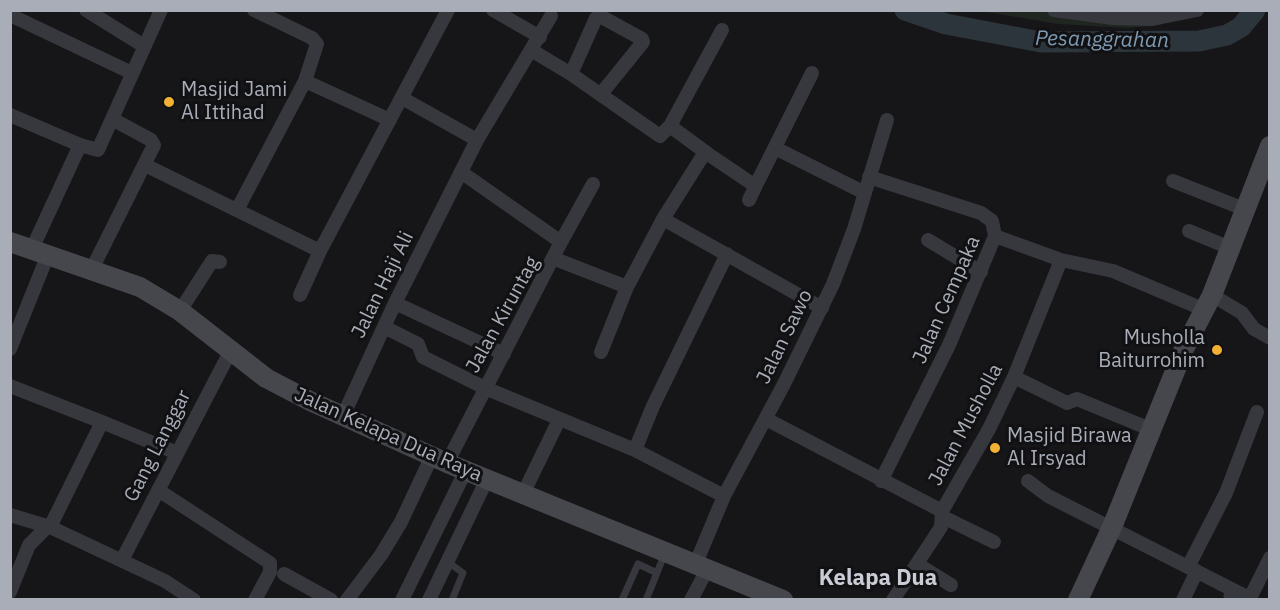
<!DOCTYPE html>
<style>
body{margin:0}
#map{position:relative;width:1280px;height:610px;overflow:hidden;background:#161618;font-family:"IBM Plex Sans",sans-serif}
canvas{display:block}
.frame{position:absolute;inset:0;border:12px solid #a8adb8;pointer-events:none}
</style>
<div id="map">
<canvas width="1280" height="610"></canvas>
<div class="frame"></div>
</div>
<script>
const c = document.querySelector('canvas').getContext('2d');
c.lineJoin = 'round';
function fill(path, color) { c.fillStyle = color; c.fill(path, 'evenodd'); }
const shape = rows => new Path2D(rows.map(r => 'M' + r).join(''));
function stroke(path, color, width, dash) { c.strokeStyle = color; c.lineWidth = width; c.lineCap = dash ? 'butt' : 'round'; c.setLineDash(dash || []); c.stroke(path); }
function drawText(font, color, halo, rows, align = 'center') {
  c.font = font + ' "IBM Plex Sans",sans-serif'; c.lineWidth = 6; c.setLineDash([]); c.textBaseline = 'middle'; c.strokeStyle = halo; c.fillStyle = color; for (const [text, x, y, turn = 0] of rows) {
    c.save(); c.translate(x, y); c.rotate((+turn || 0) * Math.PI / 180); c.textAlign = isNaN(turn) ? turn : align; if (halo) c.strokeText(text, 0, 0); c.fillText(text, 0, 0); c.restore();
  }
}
fill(shape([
 [981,11,1174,11,1160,25,1128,28,1058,24]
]), '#1e261f');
stroke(shape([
 [905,10,946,24,1041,42,1199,41,1227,35,1241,27,1255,10]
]), '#2c353c', 21);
stroke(shape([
 [448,562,463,573,452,600],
 [1230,588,1227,596,1233,600],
 [622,600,638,564,657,573],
 [646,600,665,553]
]), '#37383d', 7);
stroke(shape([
 [86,10,144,46],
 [493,10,540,37],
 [1054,10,1113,18,1152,19,1197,10],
 [10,15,132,73],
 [531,50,571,74,660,136,670,126,708,154],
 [571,74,596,18,600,16,642,39,643,42,601,94],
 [305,81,390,120],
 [402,98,477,140],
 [10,115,80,145,98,150,161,10],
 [670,126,722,30],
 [773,151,779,150,865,193],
 [145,165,320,251,448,10],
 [869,177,981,213,992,221,995,236,949,345,881,481],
 [1173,181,1244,209],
 [749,200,757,183],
 [237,210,305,81,317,44,312,38,254,10],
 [663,219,822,308],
 [1189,231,1230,248],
 [995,236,1061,260,1113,271,1205,310],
 [928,240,981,272],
 [561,242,593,184],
 [31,251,80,145],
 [555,259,627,287,663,219,702,157,708,154,751,183,757,183,812,73],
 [92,269,154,145,151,140,114,120],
 [300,295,320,251],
 [1212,295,1242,313,1254,329,1270,338],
 [395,303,504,354],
 [180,311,212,261,220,262],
 [384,327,418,344,423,357,485,388,635,450,724,496],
 [10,349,47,257],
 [601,352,627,287],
 [1014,377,1067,403,1077,399,1150,429],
 [10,386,102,422,50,527,165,581,194,600],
 [343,416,395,303,477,140,551,16],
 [766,419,942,511],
 [102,422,177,453],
 [635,450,653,406,727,254],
 [447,463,561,242,461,172],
 [1028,481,1048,496,1247,597,1251,596,1270,558],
 [158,490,270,563,270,572,255,600],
 [523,494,559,420],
 [10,515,50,527],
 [943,517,994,542],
 [122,560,230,352],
 [696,563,724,496,784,384,833,284,854,229,887,120],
 [917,564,951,585],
 [1188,567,1226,493,1257,412],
 [284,574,331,600],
 [10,592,29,545,46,528],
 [347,600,381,555,401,522,432,456],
 [402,600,466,470],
 [429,600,487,479],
 [691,600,708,568],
 [893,600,941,527,942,511,989,429,1014,377,1061,260],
 [1183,600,1197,571]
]), '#37383d', 14);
stroke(shape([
 [10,242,140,287,180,311,266,378,310,401,447,463,783,600],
 [1078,600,1112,527,1184,349,1212,295,1270,146]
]), '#45474d', 20);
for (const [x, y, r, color] of [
 [169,102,6,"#f2b134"],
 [1217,350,6,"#f2b134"],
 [995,448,6,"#f2b134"]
]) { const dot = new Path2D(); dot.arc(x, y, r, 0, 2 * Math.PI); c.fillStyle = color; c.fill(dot); stroke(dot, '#111113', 2); }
drawText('20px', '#a8adb8', '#111113', [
 ["Masjid Jami",181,90],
 ["Al Ittihad",181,113],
 ["Musholla",1205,338,"right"],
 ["Baiturrohim",1205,361,"right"],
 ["Masjid Birawa",1007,436],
 ["Al Irsyad",1007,459]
], 'left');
drawText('20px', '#a8adb8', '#111113', [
 ["Jalan Haji Ali",383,285,-64],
 ["Jalan Cempaka",947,300,-66],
 ["Jalan Kiruntag",503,315,-61],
 ["Jalan Sawo",785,337,-64],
 ["Jalan Musholla",966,425,-62],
 ["Jalan Kelapa Dua Raya",388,435,24],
 ["Gang Langgar",158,446,-63]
]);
drawText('italic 21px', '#7f9bb3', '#111113', [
 ["Pesanggrahan",1102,40,1]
]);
drawText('bold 22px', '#c9ccd4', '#111113', [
 ["Kelapa Dua",878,579]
]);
</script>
